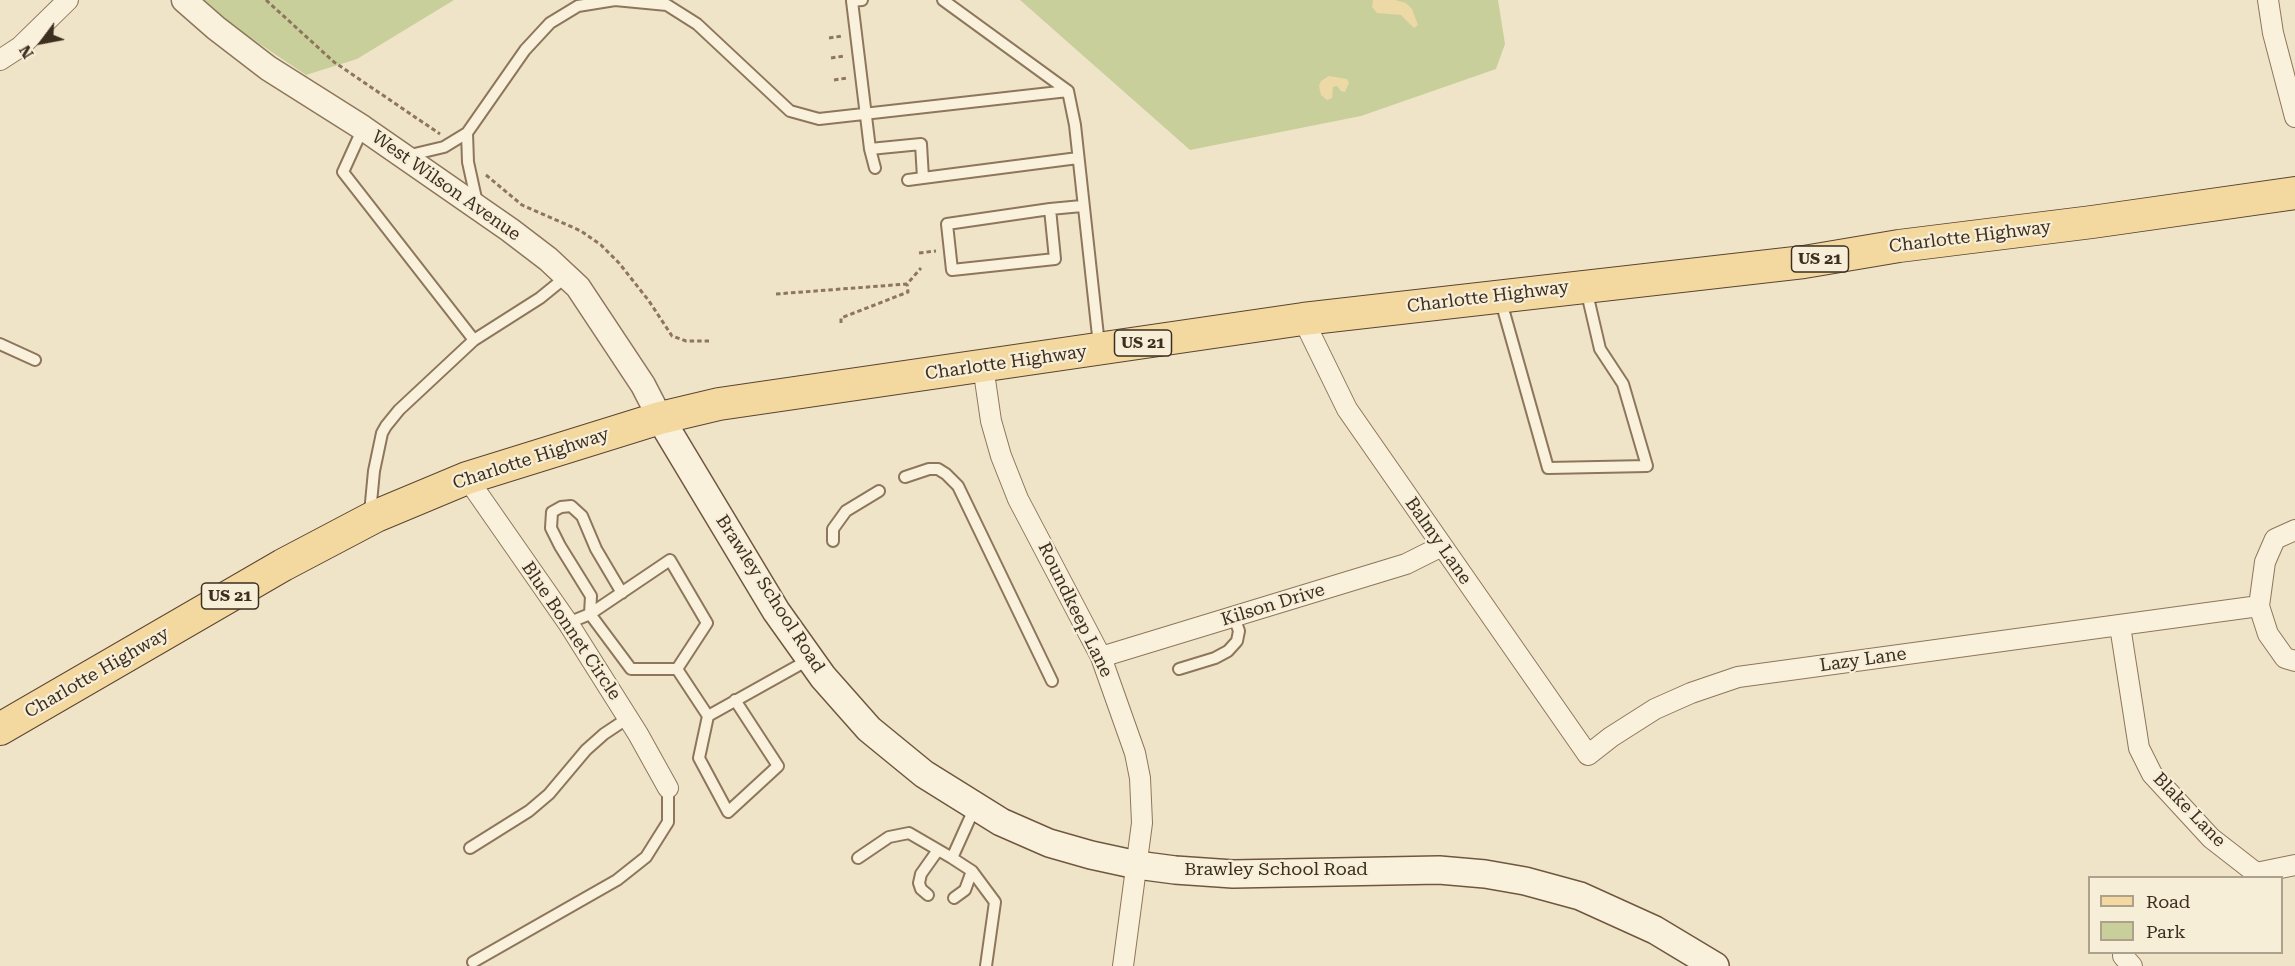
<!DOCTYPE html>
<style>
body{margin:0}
#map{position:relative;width:2295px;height:966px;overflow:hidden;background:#f0e4c8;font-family:"Roboto Serif",serif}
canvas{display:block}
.legend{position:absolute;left:2088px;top:876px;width:195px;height:78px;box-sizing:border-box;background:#f7eed8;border:2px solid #ada18e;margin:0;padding:8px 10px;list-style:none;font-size:18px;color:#3d2e20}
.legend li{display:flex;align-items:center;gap:12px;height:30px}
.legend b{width:30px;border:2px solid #ada18e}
.north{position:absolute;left:12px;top:12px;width:60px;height:60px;-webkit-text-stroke:4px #f7eed8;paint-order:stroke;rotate:238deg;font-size:16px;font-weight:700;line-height:24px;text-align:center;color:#3d2e20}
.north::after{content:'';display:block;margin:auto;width:21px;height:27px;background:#3d2e20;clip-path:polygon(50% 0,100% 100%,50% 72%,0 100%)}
</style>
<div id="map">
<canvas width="2295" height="966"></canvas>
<ul class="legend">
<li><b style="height:8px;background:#f3d9a0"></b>Road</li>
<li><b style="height:16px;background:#c9cf9b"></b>Park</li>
</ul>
<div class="north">N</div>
</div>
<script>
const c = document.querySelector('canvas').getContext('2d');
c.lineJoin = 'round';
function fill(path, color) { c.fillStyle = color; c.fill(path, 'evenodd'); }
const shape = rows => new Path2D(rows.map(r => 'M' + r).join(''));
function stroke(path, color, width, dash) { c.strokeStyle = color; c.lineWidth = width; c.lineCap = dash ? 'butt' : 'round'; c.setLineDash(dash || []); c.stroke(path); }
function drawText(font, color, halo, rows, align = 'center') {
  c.font = font + ' "Roboto Serif",serif'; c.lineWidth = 4.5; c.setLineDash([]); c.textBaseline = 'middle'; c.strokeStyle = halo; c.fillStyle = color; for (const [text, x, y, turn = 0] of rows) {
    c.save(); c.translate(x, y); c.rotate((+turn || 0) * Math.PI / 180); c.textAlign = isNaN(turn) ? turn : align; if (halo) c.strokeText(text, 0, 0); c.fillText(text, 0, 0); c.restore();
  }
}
fill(shape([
 [203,0,454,0,357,59,306,75,221,18],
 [1020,0,1498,0,1505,44,1496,69,1361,116,1190,150]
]), '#c9cf9b');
fill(shape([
 [1373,0,1395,0,1406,3,1412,9,1418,25,1414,28,1401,15,1377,13,1372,7],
 [1329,76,1347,79,1349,83,1345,92,1341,91,1337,86,1333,87,1332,98,1327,100,1321,95,1319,86,1321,81]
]), '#ecd9a5');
const service = shape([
 [862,0,852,1,870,149,875,168],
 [943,0,1068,91,1075,125,1099,345],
 [363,128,343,172,474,340,540,298,567,276],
 [467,133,468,162,477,203],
 [870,149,921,144,923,178,1078,158],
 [406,156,444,147,467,133,525,50,550,23,578,6,615,0,667,5,697,24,790,111,819,119,1068,91],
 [908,180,923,178],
 [1050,209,1055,259,952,270,947,224,1050,209,1082,206],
 [1500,298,1548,468,1647,466,1623,384,1600,349,1586,289],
 [0,344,35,360],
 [905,477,929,469,938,469,946,474,958,486,1052,681],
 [370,513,374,471,382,433,386,426,399,410,474,340],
 [833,541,833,529,846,511,879,491],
 [590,614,591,596,560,546,551,528,552,512,561,507,571,506,582,516,596,549,622,593],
 [590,614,670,560,707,623,677,669],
 [568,623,590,614,631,669,677,669,708,716,699,758,728,812,778,766,735,700],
 [1179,669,1215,658,1228,651,1237,641,1239,631,1234,617],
 [708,716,810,659],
 [470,848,529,811,549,794,586,750,604,734,628,718],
 [858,858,889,837,909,833,952,858,975,807],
 [952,858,972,871,995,902,986,966],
 [928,895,921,889,919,883,921,874,938,850],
 [954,898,965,890,972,871],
 [473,962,617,880,646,857,668,822,668,788]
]);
const minor = shape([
 [2268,0,2273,33,2295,117],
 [0,60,20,47,68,0],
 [1303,319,1347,409,1588,755,1611,737,1655,709,1691,693,1738,677,2259,606],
 [983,366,991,421,1001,456,1018,499,1101,657,1135,753,1140,778,1142,823,1123,966],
 [467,478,568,623,638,734,668,788],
 [2295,530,2275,539,2265,562,2259,606,2268,634,2285,658,2295,661],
 [2120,626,2139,748,2152,774,2211,838,2256,873,2295,865],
 [1101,657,1406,564,1442,546],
 [2123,956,2132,966]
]);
const tertiary = shape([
 [184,0,216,28,268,68,363,128,510,230,548,259,578,287,643,385,660,418]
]);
const secondary = shape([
 [660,418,776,611,823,677,869,729,924,774,1001,822,1049,843,1091,855,1137,865,1175,870,1233,874,1439,870,1485,874,1525,881,1580,896,1655,930,1715,966]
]);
const primary = shape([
 [0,729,283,565,376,516,467,478,660,418,719,404,1303,319,1804,262,1899,246,2092,222,2295,193]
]);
stroke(service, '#8d765c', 14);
stroke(minor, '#8d765c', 22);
stroke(tertiary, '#8d765c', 27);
stroke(secondary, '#6f573f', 30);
stroke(primary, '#5b4430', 34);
stroke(shape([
 [266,0,334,62,440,134],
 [829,38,842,36],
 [831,58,844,56],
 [834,80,847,78],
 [486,175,522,205,581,231,601,245,619,263,649,301,672,336,686,341,709,341],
 [919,253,936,251],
 [776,294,907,284,921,268],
 [841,323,841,318,908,292,907,284]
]), '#8d765c', 3, [4.5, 3]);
stroke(service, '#faf1dc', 10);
stroke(minor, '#faf1dc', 20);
stroke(tertiary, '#faf1dc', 24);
stroke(secondary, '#faf1dc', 27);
stroke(primary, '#f3d9a0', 32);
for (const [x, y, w] of [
 [1820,259,57],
 [1143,343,57],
 [230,596,57]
]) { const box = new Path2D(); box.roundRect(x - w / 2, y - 13, w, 26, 4.5); c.fillStyle = '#f7eed8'; c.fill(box); stroke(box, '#3d2e20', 1.5); }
drawText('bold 16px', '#3d2e20', null, [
 ["US 21",1820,259],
 ["US 21",1143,343],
 ["US 21",230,596]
]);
drawText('18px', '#3d2e20', '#f7eed8', [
 ["West Wilson Avenue",446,186,35],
 ["Charlotte Highway",1970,237,-7],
 ["Charlotte Highway",1488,297,-7],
 ["Charlotte Highway",1006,363,-8],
 ["Charlotte Highway",531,459,-18],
 ["Balmy Lane",1438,541,55],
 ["Brawley School Road",770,594,57],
 ["Kilson Drive",1273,605,-17],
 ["Roundkeep Lane",1075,610,64],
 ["Blue Bonnet Circle",571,631,56],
 ["Lazy Lane",1863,660,-8],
 ["Charlotte Highway",97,673,-30],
 ["Blake Lane",2189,810,46],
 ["Brawley School Road",1276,870]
]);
</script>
